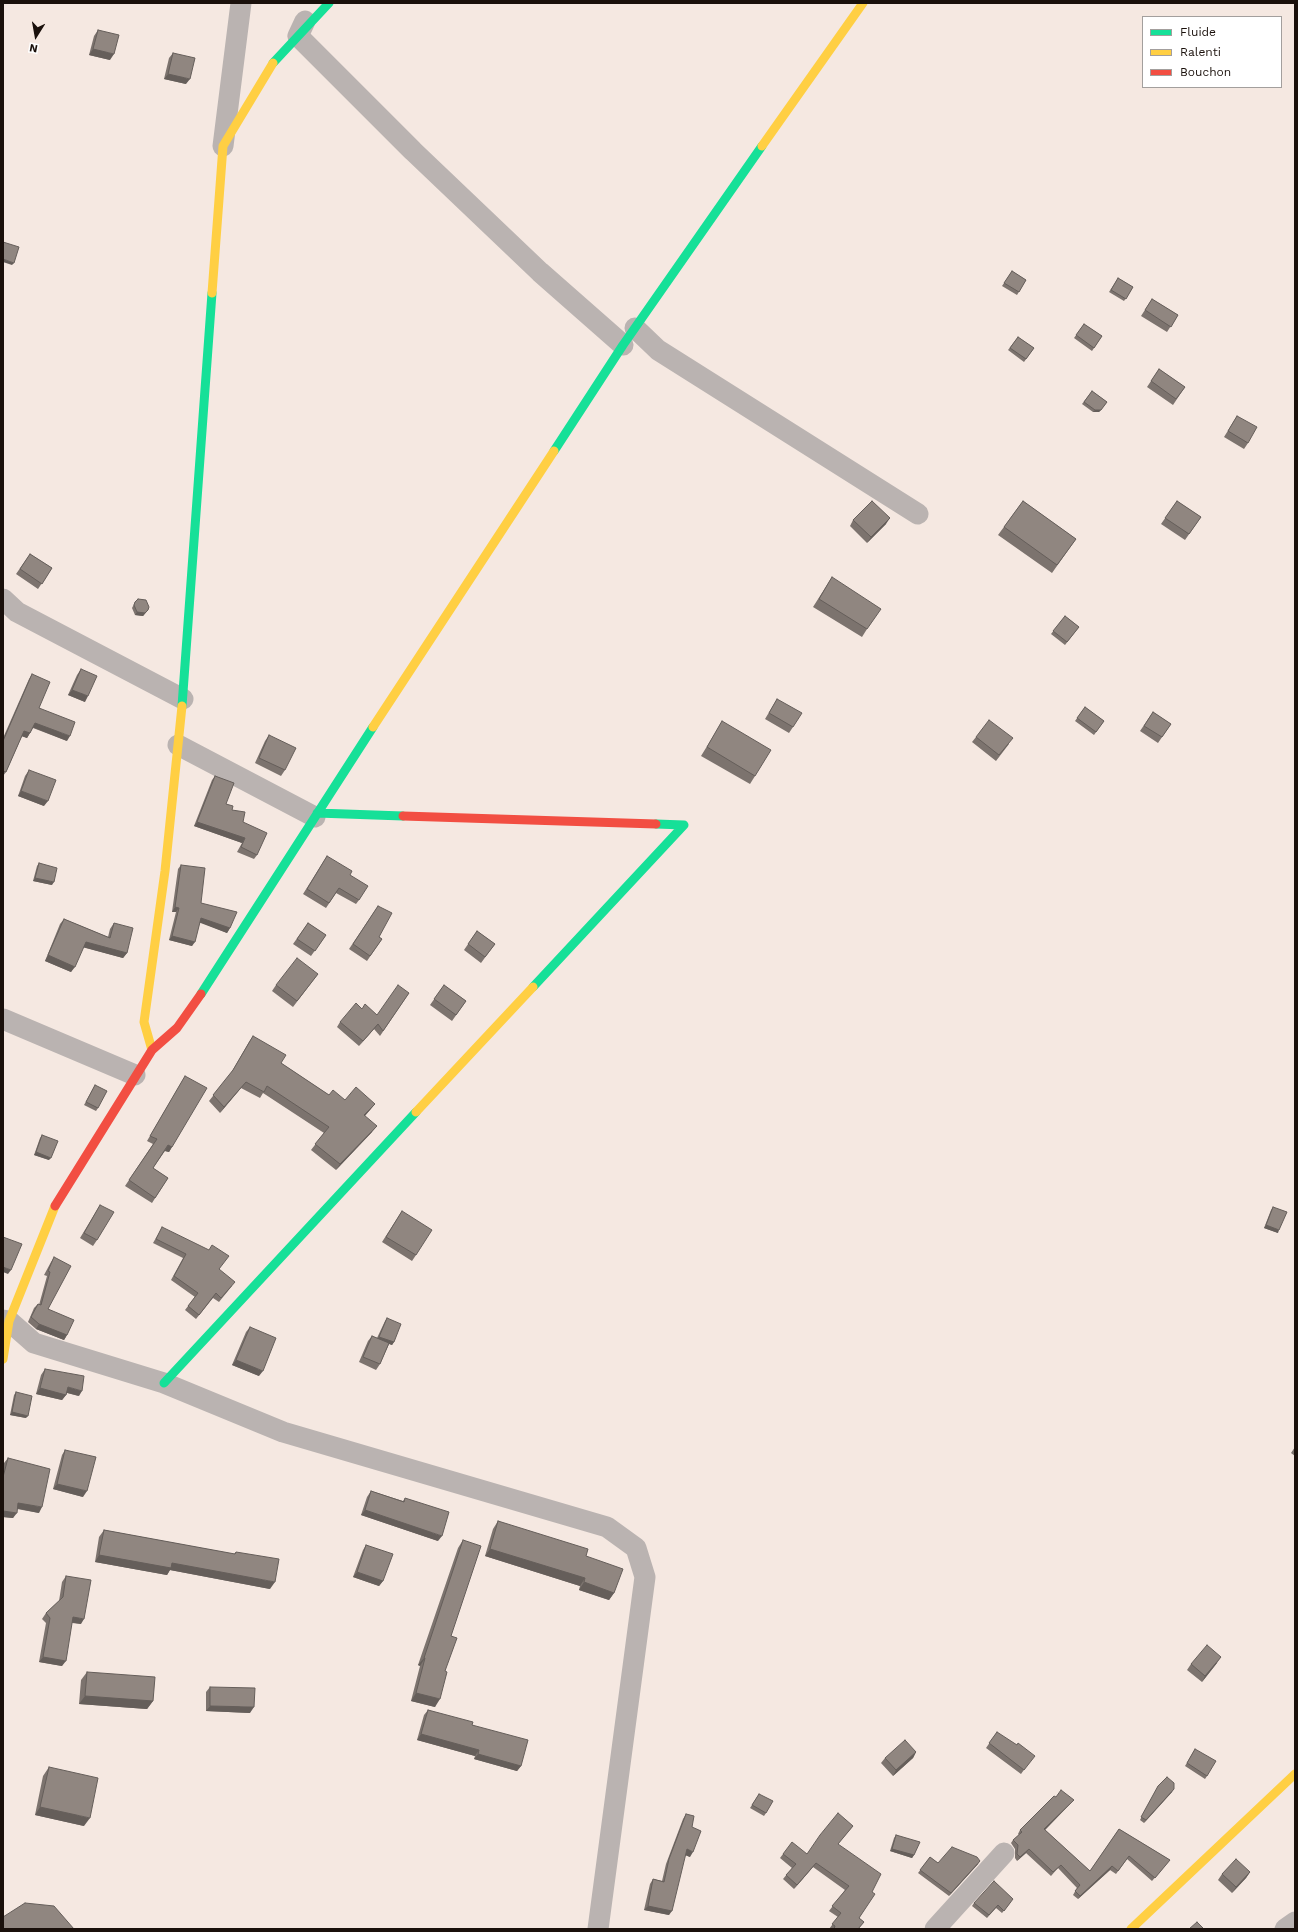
<!DOCTYPE html>
<style>
body{margin:0}
#map{position:relative;width:1298px;height:1932px;overflow:hidden;background:#f5e8e1;font-family:"Work Sans",sans-serif}
canvas{display:block}
.frame{position:absolute;inset:0;border:4px solid #1a100b;pointer-events:none}
.legend{position:absolute;left:1142px;top:16px;width:140px;height:72px;box-sizing:border-box;background:#fff;border:1px solid #a39f9d;margin:0;padding:5px 7px;list-style:none;font-size:12px;color:#1a100b}
.legend li{display:flex;align-items:center;gap:8px;height:20px}
.legend b{width:20px;border:1px solid #a39f9d}
.north{position:absolute;left:16px;top:16px;width:40px;height:40px;-webkit-text-stroke:3px #fff;paint-order:stroke;rotate:191deg;font-size:11px;font-weight:700;line-height:16px;text-align:center;color:#1a100b}
.north::after{content:'';display:block;margin:auto;width:14px;height:18px;background:#1a100b;clip-path:polygon(50% 0,100% 100%,50% 72%,0 100%)}
</style>
<div id="map">
<canvas width="1298" height="1932"></canvas>
<div class="frame"></div>
<ul class="legend">
<li><b style="height:5px;background:#16e098"></b>Fluide</li>
<li><b style="height:5px;background:#ffcf43"></b>Ralenti</li>
<li><b style="height:5px;background:#f24e42"></b>Bouchon</li>
</ul>
<div class="north">N</div>
</div>
<script>
const c = document.querySelector('canvas').getContext('2d');
c.lineJoin = 'round';
const shape = rows => new Path2D(rows.map(r => 'M' + r).join(''));
function stroke(path, color, width, dash) { c.strokeStyle = color; c.lineWidth = width; c.lineCap = dash ? 'butt' : 'round'; c.setLineDash(dash || []); c.stroke(path); }
function fill(path, color) { c.fillStyle = color; c.fill(path, 'evenodd'); }
stroke(shape([
 [305,21,298,36,413,151,540,272,623,345],
 [223,146,241,3],
 [635,328,658,350,918,514],
 [3,599,17,612,183,699],
 [178,745,315,817],
 [3,1019,135,1075],
 [3,1320,9,1321,34,1343,164,1383,283,1432,607,1527,636,1548,645,1577,598,1929],
 [935,1929,1004,1853],
 [1285,1929,1295,1922]
]), '#bab3b1', 21);
stroke(shape([
 [273,63,329,3],
 [554,451,623,345,762,146],
 [182,706,212,293],
 [317,813,403,816],
 [533,987,684,825,656,824],
 [201,994,373,727],
 [164,1383,416,1112]
]), '#16e098', 9);
stroke(shape([
 [762,146,863,3],
 [212,293,223,146,273,63],
 [373,727,554,451],
 [152,1050,144,1022,165,871,182,706],
 [416,1112,533,987],
 [3,1359,9,1321,55,1206],
 [1131,1929,1295,1774]
]), '#ffcf43', 9);
stroke(shape([
 [403,816,656,824],
 [55,1206,152,1050,177,1028,201,994]
]), '#f24e42', 9);
fill(shape([
 [98,30,110,60,89,55,94,36],
 [173,53,186,84,164,79,169,58],
 [1012,271,1026,280,1017,295,1002,286],
 [1118,278,1133,287,1124,301,1109,292],
 [1152,299,1178,315,1167,332,1141,316],
 [1084,324,1102,336,1092,351,1074,338],
 [1018,337,1034,348,1024,362,1008,350],
 [1159,369,1185,387,1173,405,1147,387],
 [1092,391,1107,402,1099,412,1093,412,1082,404],
 [1237,416,1248,443,1244,449,1224,437],
 [1023,501,1076,539,1052,573,998,535],
 [1177,501,1201,517,1185,540,1161,524],
 [853,520,886,524,867,543,850,526],
 [30,554,52,568,38,589,16,574],
 [832,577,867,629,862,637,813,607],
 [135,602,148,610,143,616,135,615,132,608],
 [1065,616,1079,627,1065,645,1051,634],
 [81,669,85,702,68,695,77,675],
 [32,674,39,708,67,741,33,728,27,738,22,736,6,772,3,776,3,738,29,679],
 [777,699,793,727,789,733,765,719],
 [1085,707,1104,721,1094,735,1075,721],
 [1153,712,1171,724,1158,743,1140,731],
 [722,721,755,776,750,784,701,756,717,730],
 [269,735,285,770,281,776,255,763,265,741],
 [976,737,1009,744,996,761,972,742],
 [29,770,44,806,18,796,25,776],
 [215,776,226,804,232,810,257,855,254,859,237,852,242,843,194,826,212,780],
 [327,856,359,900,356,904,336,893,326,908,303,894],
 [39,863,52,885,33,881,37,866],
 [181,865,201,903,230,928,227,933,200,922,192,946,169,940,176,912,172,912,178,869],
 [378,906,379,937,382,939,367,961,349,949],
 [64,919,108,937,110,929,114,923,127,953,123,958,83,947,71,972,45,961,60,924],
 [308,923,326,935,311,956,293,944],
 [477,931,495,944,481,963,464,950],
 [318,974,293,1007,272,991,276,985],
 [444,985,466,1001,452,1021,430,1005],
 [409,993,380,1036,374,1029,359,1046,337,1027,340,1022,362,1009,377,1015],
 [253,1036,281,1063,329,1095,345,1100,375,1104,365,1116,372,1132,336,1170,311,1150,324,1133,263,1093,260,1098,241,1088,220,1113,209,1101,231,1073,249,1042],
 [185,1076,172,1147,169,1152,165,1151,153,1168,168,1178,152,1203,125,1186,153,1144,147,1141],
 [95,1085,98,1108,96,1111,84,1105],
 [42,1135,49,1160,34,1155,40,1138],
 [100,1205,97,1240,93,1246,80,1238],
 [1273,1207,1278,1233,1264,1228,1271,1210],
 [402,1211,416,1255,412,1261,382,1242],
 [162,1227,219,1269,232,1286,219,1302,213,1298,196,1319,185,1310,195,1297,171,1280,183,1258,153,1243,160,1231],
 [54,1257,48,1309,67,1335,64,1340,36,1329,28,1322,34,1308,38,1304,39,1305,47,1276,44,1275,51,1262],
 [387,1318,394,1342,392,1345,389,1344,380,1364,376,1370,359,1362,368,1341,372,1336,377,1338,385,1321],
 [250,1327,259,1376,232,1365,246,1332],
 [45,1369,79,1396,67,1393,66,1395,62,1400,36,1394,41,1375],
 [16,1392,26,1418,10,1415,14,1395],
 [1295,1447,1295,1456,1291,1453],
 [65,1450,83,1497,53,1489,62,1455],
 [8,1458,39,1513,17,1509,13,1518,3,1517,3,1468,4,1463],
 [371,1491,403,1501,405,1498,438,1541,361,1515,367,1497],
 [498,1521,586,1556,614,1593,609,1600,579,1590,580,1586,485,1556,493,1529],
 [104,1530,234,1554,236,1552,270,1589,170,1570,167,1575,95,1562,99,1537],
 [463,1540,451,1636,445,1671,435,1707,411,1701,420,1666,418,1665,458,1548],
 [366,1545,383,1581,379,1586,353,1577,363,1550],
 [66,1576,81,1624,72,1623,62,1666,39,1662,46,1623,42,1619,46,1613,59,1601,62,1582],
 [1217,1663,1202,1682,1187,1670,1191,1664],
 [87,1672,153,1701,147,1709,79,1704,81,1680],
 [210,1687,250,1713,206,1711,206,1692],
 [428,1710,472,1725,521,1766,517,1771,474,1759,475,1756,417,1740,424,1715],
 [997,1732,1031,1760,1021,1774,986,1748],
 [1195,1749,1207,1776,1205,1779,1185,1766],
 [916,1752,913,1758,893,1776,881,1763,885,1758],
 [49,1767,84,1826,35,1815,43,1776],
 [1158,1786,1172,1792,1144,1823,1140,1820],
 [759,1794,766,1813,764,1816,750,1808],
 [1056,1797,1071,1803,1045,1830,1090,1871,1119,1829,1170,1860,1152,1881,1127,1859,1116,1874,1110,1870,1078,1899,1073,1895,1077,1888,1058,1868,1051,1876,1026,1853,1017,1861,1015,1858,1015,1849,1011,1843,1013,1840,1019,1835,1018,1834,1020,1830],
 [686,1814,692,1827,690,1857,685,1855,669,1915,644,1910,650,1884,653,1879,662,1881,666,1864,683,1819],
 [853,1826,838,1844,872,1892,859,1918,864,1922,858,1929,829,1929,838,1917,829,1911,845,1890,813,1867,794,1889,783,1879,792,1868,780,1858,783,1854,807,1854],
 [896,1835,914,1855,912,1858,890,1851,894,1838],
 [930,1857,938,1863,978,1864,949,1896,918,1873],
 [1250,1872,1246,1878,1232,1893,1218,1880,1222,1874],
 [1011,1902,1002,1913,996,1908,987,1918,972,1906,974,1903]
]), '#7c736e');
fill(shape([
 [93,49,114,54,110,60,89,55],
 [168,74,190,79,186,84,164,79],
 [3,259,14,263,12,265,3,262],
 [1095,410,1101,410,1099,412,1093,412],
 [890,518,886,524,867,543,871,537],
 [148,610,143,616,135,615,137,612],
 [72,690,88,696,85,702,68,695],
 [35,723,70,736,67,741,32,727],
 [24,731,30,733,27,738,21,736],
 [21,791,48,801,44,806,18,796],
 [197,822,245,838,242,843,194,826],
 [35,878,54,882,52,885,33,881],
 [175,907,179,908,176,912,172,912],
 [201,918,230,928,227,933,198,922],
 [172,936,195,942,192,946,169,940],
 [86,942,127,953,123,958,82,947],
 [48,955,75,967,71,972,45,961],
 [378,1024,374,1029,359,1046,363,1041],
 [246,1082,241,1088,220,1113,224,1107],
 [375,1104,370,1110,360,1121,364,1115],
 [377,1126,372,1132,336,1170,340,1164],
 [168,1145,172,1147,169,1152,165,1151],
 [36,1152,51,1158,49,1160,34,1155],
 [1266,1225,1279,1230,1278,1233,1264,1228],
 [3,1267,11,1270,8,1274,3,1272],
 [39,1324,67,1335,64,1340,36,1329],
 [379,1337,394,1342,392,1345,377,1339],
 [236,1360,263,1371,259,1376,232,1365],
 [68,1387,82,1391,79,1396,64,1392],
 [40,1388,66,1395,62,1400,36,1394],
 [12,1412,28,1416,26,1418,10,1415],
 [57,1484,87,1491,83,1497,53,1489],
 [18,1503,42,1507,39,1513,15,1508],
 [365,1510,442,1536,438,1541,361,1515],
 [3,1511,17,1513,13,1518,3,1517],
 [490,1549,585,1578,580,1586,485,1556],
 [99,1555,172,1563,275,1582,270,1589,170,1570,167,1575,95,1562],
 [357,1572,383,1581,379,1586,353,1577],
 [584,1582,614,1593,609,1600,579,1590],
 [73,1617,84,1619,81,1624,69,1622],
 [43,1657,66,1661,62,1666,39,1662],
 [1221,1657,1217,1663,1202,1682,1205,1676],
 [424,1658,425,1658,420,1666,418,1665],
 [416,1693,440,1699,435,1707,411,1701],
 [85,1696,153,1701,147,1709,79,1704],
 [210,1706,254,1707,250,1713,206,1711],
 [421,1734,479,1750,475,1756,417,1740],
 [916,1752,913,1758,893,1776,896,1770],
 [478,1754,521,1766,517,1771,474,1759],
 [1174,1789,1172,1792,1144,1823,1146,1820],
 [1074,1800,1071,1803,1042,1833,1044,1829],
 [40,1807,90,1818,84,1826,35,1815],
 [687,1849,693,1852,690,1857,683,1854],
 [892,1849,914,1855,912,1858,890,1851],
 [1029,1849,1026,1853,1017,1861,1020,1857],
 [980,1861,978,1864,949,1896,951,1893],
 [816,1863,813,1867,794,1889,797,1885],
 [1112,1866,1110,1870,1078,1899,1080,1896],
 [1250,1872,1246,1878,1232,1893,1236,1887],
 [648,1906,672,1911,669,1915,644,1910]
]), '#655e5a');
const building = shape([
 [98,30,119,35,114,54,93,49,98,30],
 [173,53,195,58,190,79,168,74,173,53],
 [3,242,19,247,14,263,3,259,3,242],
 [1012,271,1026,280,1019,292,1004,283,1012,271],
 [1118,278,1133,287,1126,299,1111,290,1118,278],
 [1152,299,1178,315,1171,327,1145,310,1152,299],
 [1084,324,1102,336,1094,348,1076,335,1084,324],
 [1018,337,1034,348,1026,359,1010,348,1018,337],
 [1159,369,1185,387,1176,399,1151,381,1159,369],
 [1092,391,1107,402,1101,410,1095,410,1084,402,1092,391],
 [1237,416,1257,427,1248,443,1228,431,1237,416],
 [872,501,890,518,871,537,853,520,872,501],
 [1023,501,1076,539,1057,565,1004,527,1023,501],
 [1177,501,1201,517,1189,534,1165,518,1177,501],
 [30,554,52,568,42,584,20,569,30,554],
 [832,577,881,609,867,629,819,599,832,577],
 [138,599,146,600,149,607,148,610,145,613,137,612,134,605,135,602,138,599],
 [1065,616,1079,627,1067,642,1053,631,1065,616],
 [81,669,97,676,88,696,72,690,81,669],
 [32,674,50,682,39,708,75,722,70,736,35,723,30,733,24,731,6,772,3,771,3,741,32,674],
 [777,699,802,713,793,727,769,713,777,699],
 [1085,707,1104,721,1096,732,1077,718,1085,707],
 [1153,712,1171,724,1162,737,1144,726,1153,712],
 [989,720,1013,738,999,755,976,737,989,720],
 [722,721,771,750,755,776,707,747,722,721],
 [269,735,296,748,285,770,259,758,269,735],
 [29,770,56,780,48,801,21,791,29,770],
 [215,776,234,783,226,804,233,806,232,810,245,812,243,822,267,833,257,855,241,847,245,838,197,822,215,776],
 [327,856,352,871,350,875,368,886,359,900,339,888,329,903,307,889,327,856],
 [39,863,57,868,54,882,35,878,39,863],
 [181,865,205,868,201,903,237,912,230,928,201,918,195,942,172,936,179,908,175,907,181,865],
 [378,906,392,913,379,937,382,939,370,956,353,944,378,906],
 [64,919,110,938,114,923,133,928,127,953,86,942,75,967,48,955,64,919],
 [308,923,326,935,315,951,297,939,308,923],
 [477,931,495,944,485,957,468,944,477,931],
 [297,958,318,974,297,1001,276,985,297,958],
 [398,985,409,993,383,1031,378,1024,363,1041,340,1022,356,1003,362,1009,365,1004,377,1015,398,985],
 [444,985,466,1001,456,1015,434,999,444,985],
 [253,1036,286,1055,281,1063,329,1095,333,1090,345,1100,356,1087,375,1104,364,1115,377,1126,340,1164,315,1144,329,1127,267,1086,264,1092,246,1082,224,1107,213,1095,233,1070,253,1036],
 [185,1076,207,1088,172,1147,168,1145,153,1168,168,1178,155,1198,129,1180,157,1139,150,1136,185,1076],
 [95,1085,107,1091,98,1108,86,1102,95,1085],
 [42,1135,58,1141,51,1158,36,1152,42,1135],
 [100,1205,114,1212,97,1240,84,1233,100,1205],
 [1273,1207,1287,1212,1279,1230,1266,1225,1273,1207],
 [402,1211,432,1230,416,1255,386,1237,402,1211],
 [162,1227,209,1250,212,1245,229,1256,219,1269,235,1282,221,1298,216,1293,199,1315,188,1306,198,1293,174,1276,186,1254,156,1239,162,1227],
 [3,1237,22,1244,11,1270,3,1267,3,1237],
 [54,1257,71,1266,48,1309,74,1320,67,1335,39,1324,31,1317,38,1304,41,1305,50,1272,48,1271,54,1257],
 [387,1318,401,1324,394,1342,379,1337,387,1318],
 [250,1327,276,1338,263,1371,236,1360,250,1327],
 [372,1336,389,1343,380,1364,363,1357,372,1336],
 [45,1369,84,1376,82,1391,68,1387,66,1395,40,1388,45,1369],
 [16,1392,32,1396,28,1416,12,1412,16,1392],
 [65,1450,96,1457,87,1491,57,1484,65,1450],
 [8,1458,50,1469,42,1507,18,1503,17,1513,3,1511,3,1477,8,1458],
 [371,1491,404,1502,405,1498,449,1512,442,1536,365,1510,371,1491],
 [498,1521,588,1549,586,1556,623,1569,614,1593,584,1582,585,1578,490,1549,498,1521],
 [104,1530,235,1554,236,1552,279,1559,275,1582,172,1563,171,1568,99,1555,104,1530],
 [463,1540,481,1546,451,1636,457,1638,445,1671,447,1672,440,1699,416,1693,425,1658,424,1658,463,1540],
 [366,1545,393,1554,383,1581,357,1572,366,1545],
 [66,1576,91,1580,84,1619,73,1617,66,1661,43,1657,50,1618,46,1613,63,1597,66,1576],
 [1207,1645,1221,1657,1205,1676,1191,1664,1207,1645],
 [87,1672,155,1677,153,1701,85,1696,87,1672],
 [210,1687,255,1688,254,1707,210,1706,210,1687],
 [428,1710,473,1722,472,1725,528,1740,521,1766,478,1754,479,1750,421,1734,428,1710],
 [997,1732,1017,1745,1018,1743,1035,1756,1024,1770,989,1743,997,1732],
 [905,1740,916,1752,896,1770,885,1758,905,1740],
 [1195,1749,1216,1761,1207,1776,1187,1763,1195,1749],
 [49,1767,98,1778,90,1818,40,1807,49,1767],
 [1167,1777,1174,1783,1174,1789,1146,1820,1141,1817,1158,1786,1167,1777],
 [1061,1790,1074,1800,1044,1829,1090,1871,1119,1829,1170,1860,1155,1878,1129,1856,1118,1871,1112,1866,1080,1896,1075,1891,1080,1885,1061,1865,1053,1872,1029,1849,1020,1857,1017,1854,1018,1845,1013,1840,1022,1832,1020,1830,1054,1796,1056,1797,1061,1790],
 [759,1794,773,1801,766,1813,752,1805,759,1794],
 [838,1813,853,1826,838,1844,881,1874,872,1892,875,1894,859,1918,864,1922,858,1929,834,1929,835,1926,832,1924,841,1913,832,1906,849,1886,816,1863,797,1885,786,1875,796,1864,783,1854,792,1842,807,1854,820,1835,838,1813],
 [686,1814,694,1816,692,1827,701,1831,693,1852,687,1849,672,1911,648,1906,653,1879,664,1882,669,1859,686,1814],
 [896,1835,920,1842,914,1855,892,1849,896,1835],
 [952,1847,977,1857,980,1861,951,1893,920,1870,930,1857,938,1863,952,1847],
 [1236,1859,1250,1872,1236,1887,1222,1874,1236,1859],
 [994,1881,1013,1899,1004,1911,998,1905,989,1915,974,1903,994,1881],
 [25,1903,54,1906,74,1929,3,1929,3,1917,25,1903],
 [1197,1922,1204,1929,1189,1929,1197,1922]
]);
fill(building, '#908680');
stroke(building, '#655e5a', 1);
</script>
